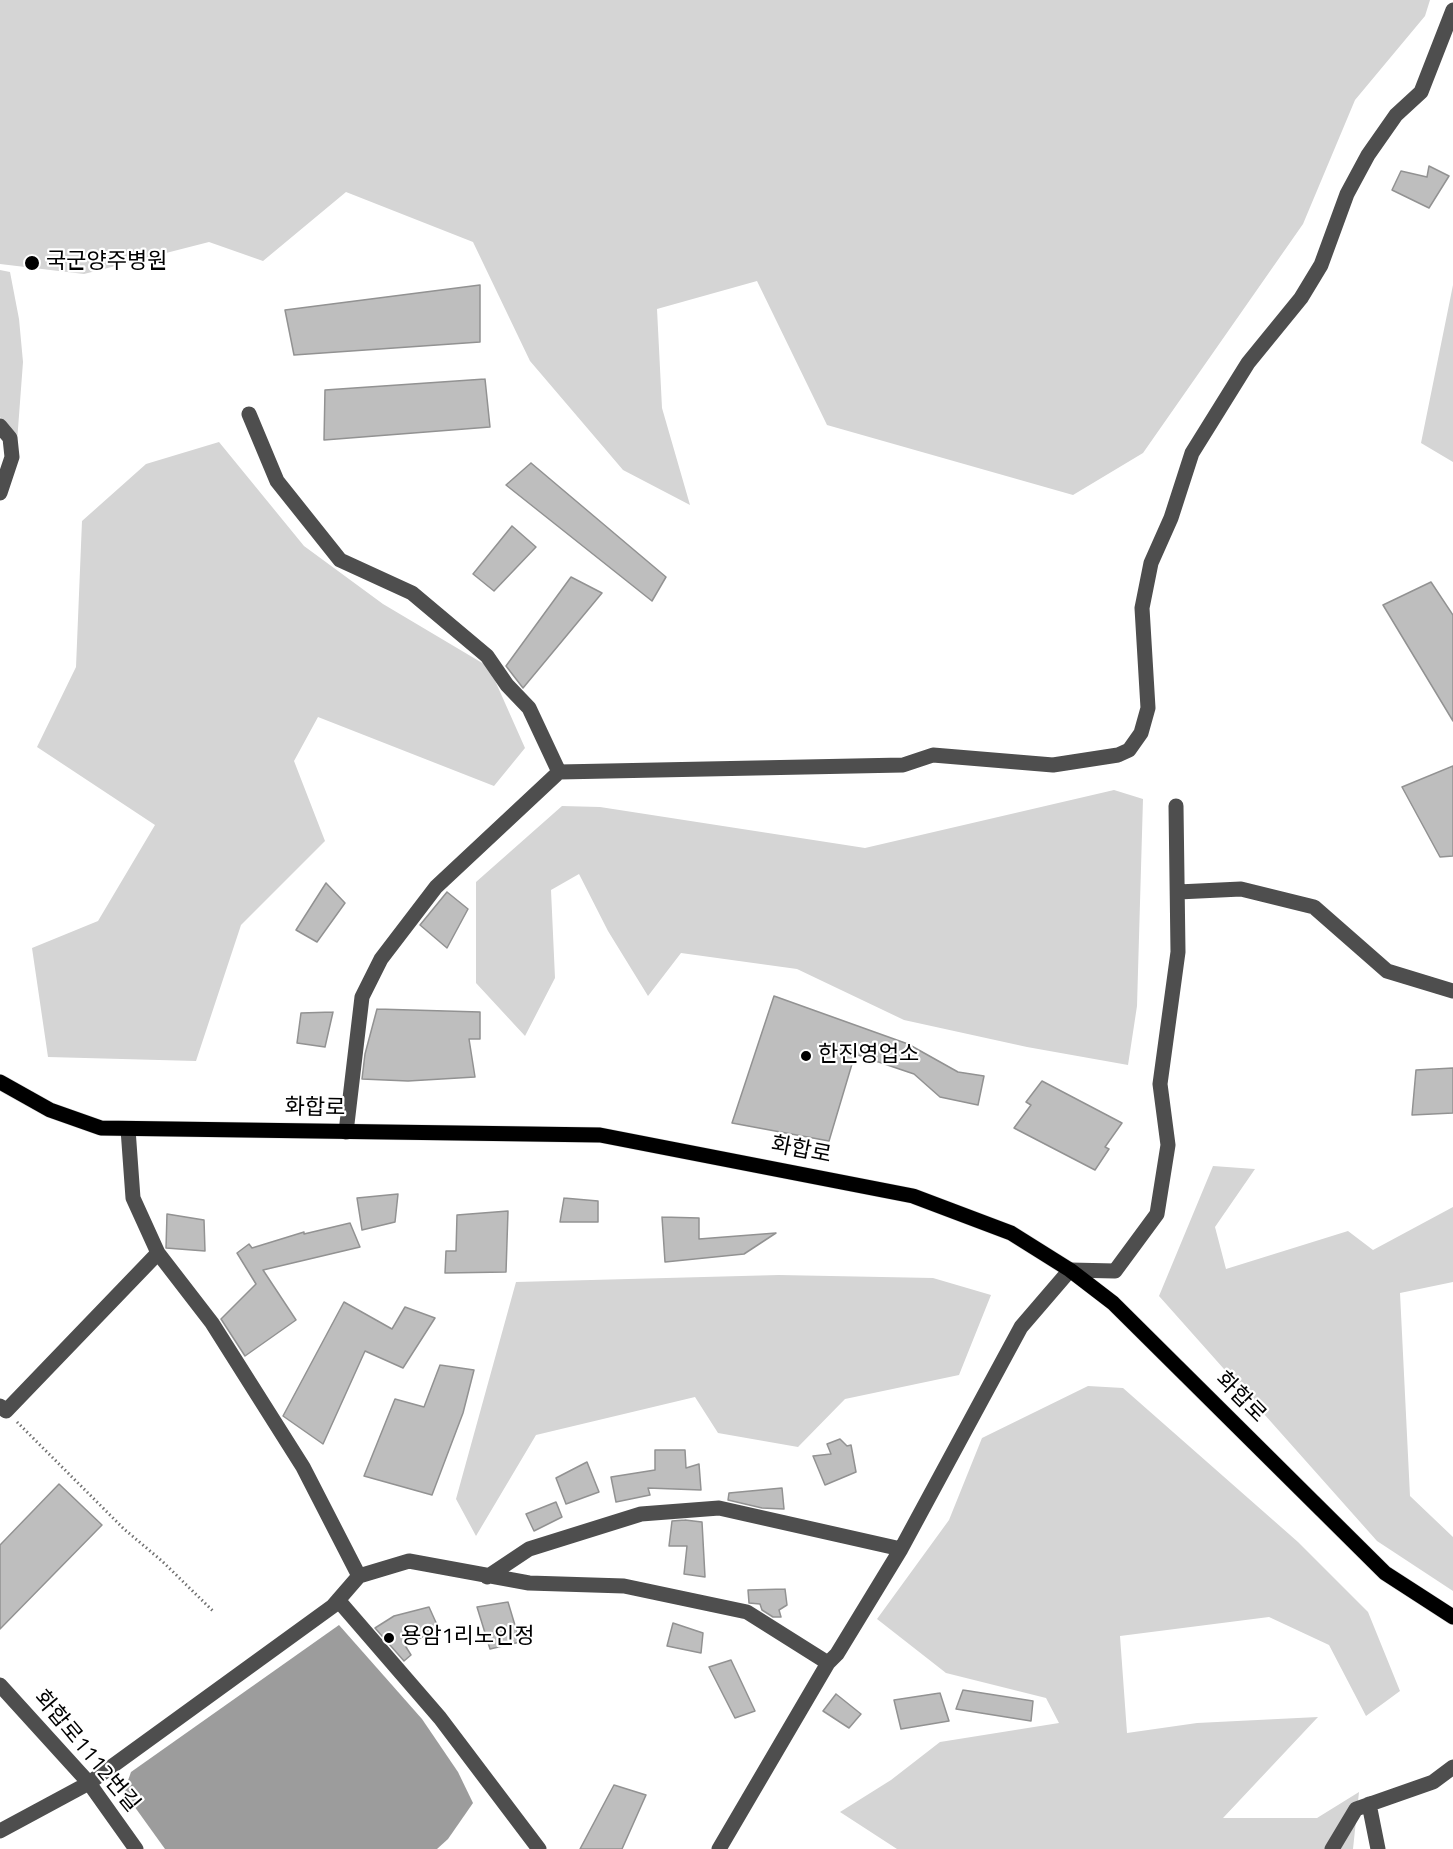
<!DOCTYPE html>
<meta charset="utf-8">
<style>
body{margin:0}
canvas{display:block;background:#fff}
</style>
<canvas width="1453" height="1849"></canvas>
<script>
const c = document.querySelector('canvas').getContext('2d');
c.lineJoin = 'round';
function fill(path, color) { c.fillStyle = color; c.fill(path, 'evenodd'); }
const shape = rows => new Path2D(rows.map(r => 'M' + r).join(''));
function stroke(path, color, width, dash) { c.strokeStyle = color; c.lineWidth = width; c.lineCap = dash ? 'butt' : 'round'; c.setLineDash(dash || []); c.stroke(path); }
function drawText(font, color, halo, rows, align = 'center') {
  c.font = font + ' "Titillium Web","Noto Sans KR",sans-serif'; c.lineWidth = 4.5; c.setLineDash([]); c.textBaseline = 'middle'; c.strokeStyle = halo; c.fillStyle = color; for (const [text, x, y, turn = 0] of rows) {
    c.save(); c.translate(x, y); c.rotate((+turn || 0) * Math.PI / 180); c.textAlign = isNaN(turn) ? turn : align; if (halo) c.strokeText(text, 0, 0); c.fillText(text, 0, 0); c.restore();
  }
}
fill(shape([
 [0,0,1430,0,1425,16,1355,100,1303,224,1143,453,1073,495,827,425,757,281,657,309,662,408,690,505,623,470,530,361,473,242,346,192,263,261,209,242,84,274,0,264],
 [0,270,10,272,19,319,23,362,17,442,0,417],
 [1453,285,1453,462,1421,443],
 [219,442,304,546,383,604,489,667,525,748,494,786,318,717,294,761,325,841,241,925,196,1061,48,1057,32,948,98,921,155,825,37,747,76,667,82,521,146,464],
 [1114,790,1143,799,1137,1006,1128,1065,1027,1047,904,1020,797,969,681,953,648,996,608,931,579,874,551,890,555,978,525,1036,476,983,476,882,562,806,600,807,865,848],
 [1213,1166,1255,1169,1215,1227,1226,1269,1348,1231,1373,1250,1453,1207,1453,1282,1400,1293,1410,1496,1453,1537,1453,1591,1377,1541,1159,1296],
 [779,1275,933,1278,991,1295,959,1375,845,1399,798,1447,718,1433,695,1397,536,1435,476,1536,456,1499,516,1282],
 [1088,1386,1123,1388,1298,1542,1368,1612,1400,1691,1366,1716,1329,1645,1269,1617,1120,1636,1127,1733,1197,1723,1318,1717,1223,1818,1317,1818,1359,1792,1353,1849,897,1849,840,1812,891,1780,940,1742,1059,1723,1046,1698,946,1673,877,1619,949,1520,982,1438]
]), '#d5d5d5');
fill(shape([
 [339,1625,422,1719,458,1772,473,1803,448,1839,437,1849,165,1849,124,1792,131,1772]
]), '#9c9c9c');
const building = shape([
 [1429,166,1449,176,1429,208,1392,190,1401,171,1427,177,1429,166],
 [480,285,480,342,294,355,285,310,480,285],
 [485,379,490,427,324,440,325,390,485,379],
 [531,463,666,577,652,601,506,485,531,463],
 [512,526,536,547,494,591,473,574,512,526],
 [571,577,602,593,523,688,506,666,571,577],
 [1431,582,1453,615,1453,721,1383,605,1431,582],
 [1453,766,1453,856,1440,857,1402,787,1453,766],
 [326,883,345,903,317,942,296,930,326,883],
 [447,892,468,909,447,948,420,925,447,892],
 [774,996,908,1044,958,1072,984,1076,978,1105,940,1097,914,1074,855,1054,829,1141,732,1123,774,996],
 [377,1009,480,1012,480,1039,469,1039,475,1077,408,1081,362,1079,365,1054,377,1009],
 [333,1012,325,1047,297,1043,301,1013,333,1012],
 [1453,1068,1453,1113,1412,1115,1416,1070,1453,1068],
 [1042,1081,1122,1123,1105,1147,1109,1149,1095,1170,1014,1128,1031,1105,1026,1102,1042,1081],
 [398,1194,395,1222,362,1230,357,1198,398,1194],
 [564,1198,598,1201,598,1222,560,1222,564,1198],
 [508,1211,506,1272,445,1273,446,1251,456,1251,457,1215,508,1211],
 [167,1214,204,1220,205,1251,166,1248,167,1214],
 [662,1217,699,1218,699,1239,776,1233,744,1254,665,1262,662,1217],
 [350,1223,360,1247,263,1270,296,1320,245,1356,221,1319,256,1284,237,1253,249,1244,252,1248,304,1232,304,1234,350,1223],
 [344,1302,392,1329,405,1307,435,1318,403,1368,365,1351,323,1444,283,1416,344,1302],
 [440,1365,474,1370,463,1413,432,1495,364,1476,395,1399,424,1407,440,1365],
 [840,1439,847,1446,851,1445,856,1472,825,1485,813,1456,831,1454,827,1444,840,1439],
 [655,1450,685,1450,686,1468,699,1464,701,1490,648,1488,650,1495,616,1502,611,1477,655,1470,655,1450],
 [587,1462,599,1492,566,1504,556,1478,587,1462],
 [59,1484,102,1525,0,1629,0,1545,59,1484],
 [782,1488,784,1509,762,1508,728,1500,729,1493,782,1488],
 [556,1502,562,1517,534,1531,526,1514,556,1502],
 [685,1520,702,1522,705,1577,684,1574,687,1546,669,1546,672,1521,685,1520],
 [785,1589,787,1605,779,1610,781,1617,773,1617,762,1610,760,1604,749,1603,748,1590,785,1589],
 [508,1602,520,1642,490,1649,477,1607,508,1602],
 [429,1607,438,1627,406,1647,411,1655,404,1661,375,1628,394,1616,429,1607],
 [673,1623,703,1633,701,1653,667,1646,673,1623],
 [731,1660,755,1711,735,1718,709,1667,731,1660],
 [963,1690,1033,1701,1031,1721,956,1709,963,1690],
 [940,1693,949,1721,901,1729,894,1700,940,1693],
 [836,1694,861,1714,849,1728,823,1711,836,1694],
 [614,1785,646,1795,622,1849,580,1849,614,1785]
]);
fill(building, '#bebebe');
stroke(building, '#929292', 1.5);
const major = shape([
 [0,1082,50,1110,101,1128,600,1135,913,1196,1011,1233,1070,1270,1113,1303,1385,1573,1453,1617]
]);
stroke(major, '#dbdbdb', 16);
stroke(shape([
 [17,1422,124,1529,162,1561,214,1612]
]), '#707070', 3, [1.5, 3]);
stroke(shape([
 [249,414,277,481,340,560,412,593,487,656,507,685,529,708,559,772],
 [0,426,10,438,12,457,0,493],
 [1178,892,1241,889,1314,907,1387,971,1453,991],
 [128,1129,133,1198,158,1253,212,1323,303,1467,359,1576,409,1561,529,1583,624,1586,747,1612,828,1663],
 [346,1132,362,997,381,959,436,887,559,772,903,765,933,755,1053,765,1118,755,1129,750,1141,733,1148,708,1142,608,1151,563,1171,518,1192,453,1248,363,1301,298,1321,265,1347,194,1368,155,1396,115,1421,92,1453,10],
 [0,1406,6,1411,158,1253],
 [487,1577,529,1549,641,1514,719,1508,901,1549],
 [338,1600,440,1718,539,1849],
 [0,1685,89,1783,136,1849],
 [1369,1804,1378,1849],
 [0,1831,89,1783,333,1606,359,1576],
 [719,1849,828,1663,837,1654,901,1549,1021,1327,1070,1270,1115,1271,1157,1214,1168,1145,1160,1084,1178,952,1176,806],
 [1332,1849,1356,1809,1433,1782,1453,1767]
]), '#4e4e4e', 15);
stroke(major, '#000', 15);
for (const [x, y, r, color] of [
 [32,263,8,"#000"],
 [806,1056,6,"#000"],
 [389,1638,6,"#000"]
]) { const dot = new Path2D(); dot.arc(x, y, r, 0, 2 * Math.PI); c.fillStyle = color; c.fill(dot); stroke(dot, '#fff', 2); }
drawText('22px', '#000', '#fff', [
 ["국군양주병원",46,263],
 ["한진영업소",818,1056],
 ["용암1리노인정",401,1638]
], 'left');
drawText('22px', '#000', '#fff', [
 ["화합로",315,1109,1],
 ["화합로",801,1151,11],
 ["화합로",1240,1398,45],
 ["화합로1112번길",86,1752,50]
]);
</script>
